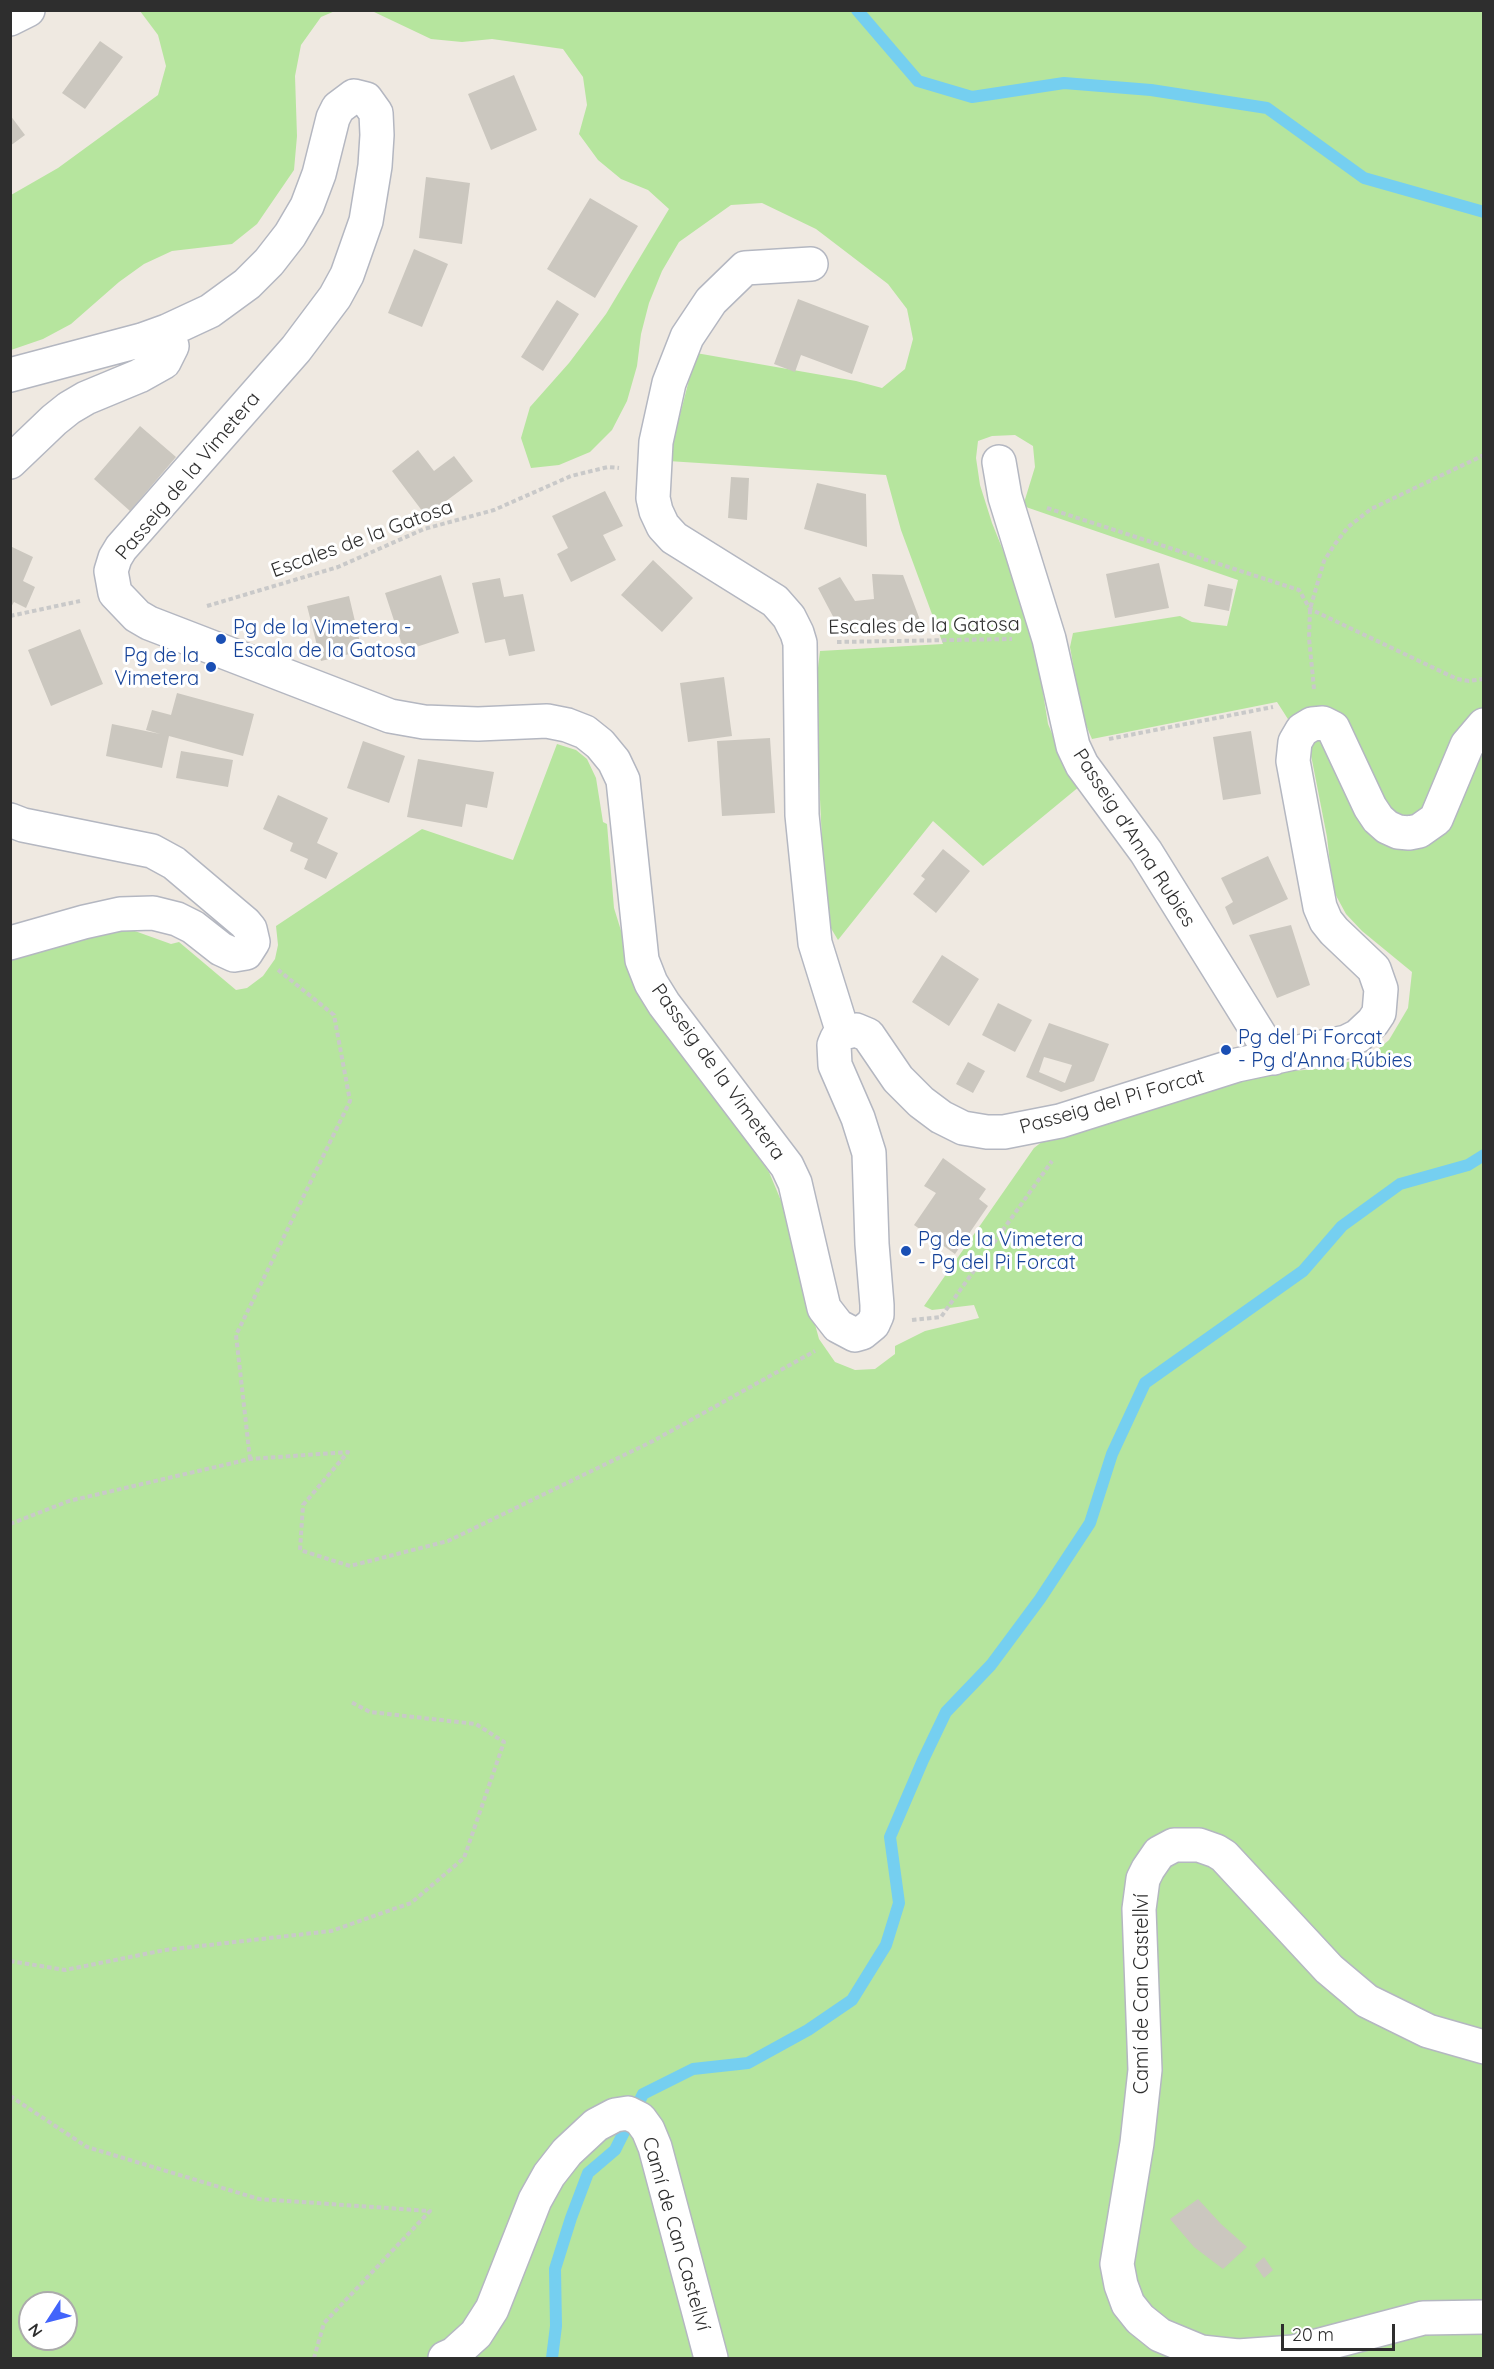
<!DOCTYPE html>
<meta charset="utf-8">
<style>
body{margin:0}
#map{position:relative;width:1494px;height:2369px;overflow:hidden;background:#efe9e1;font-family:Quicksand,sans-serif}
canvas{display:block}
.frame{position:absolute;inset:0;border:12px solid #2e2e2e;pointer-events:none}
.north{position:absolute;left:18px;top:2291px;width:60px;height:60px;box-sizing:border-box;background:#fff;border:2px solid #ababab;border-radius:50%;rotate:234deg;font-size:16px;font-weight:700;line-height:24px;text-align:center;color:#2e2e2e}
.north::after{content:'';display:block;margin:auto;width:21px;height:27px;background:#4264fb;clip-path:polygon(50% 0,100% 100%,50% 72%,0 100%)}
.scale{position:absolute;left:1281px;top:2324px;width:114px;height:27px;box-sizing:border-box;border:3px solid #2e2e2e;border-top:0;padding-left:8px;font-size:18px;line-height:21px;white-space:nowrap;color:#2e2e2e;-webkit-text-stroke:4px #fff;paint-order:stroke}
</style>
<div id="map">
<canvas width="1494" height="2369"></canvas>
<div class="frame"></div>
<div class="north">N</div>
<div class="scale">20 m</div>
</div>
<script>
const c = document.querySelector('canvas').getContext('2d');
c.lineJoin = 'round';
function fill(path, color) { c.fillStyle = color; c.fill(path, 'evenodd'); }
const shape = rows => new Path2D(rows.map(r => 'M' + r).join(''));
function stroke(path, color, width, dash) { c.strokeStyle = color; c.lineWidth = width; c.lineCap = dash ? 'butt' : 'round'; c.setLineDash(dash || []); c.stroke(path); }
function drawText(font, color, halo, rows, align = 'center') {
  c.font = font + ' Quicksand,sans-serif'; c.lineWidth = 6; c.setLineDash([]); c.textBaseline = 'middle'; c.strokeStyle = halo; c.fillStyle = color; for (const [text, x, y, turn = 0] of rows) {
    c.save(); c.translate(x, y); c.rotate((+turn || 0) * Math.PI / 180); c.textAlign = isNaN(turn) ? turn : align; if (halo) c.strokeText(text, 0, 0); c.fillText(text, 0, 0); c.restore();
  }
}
fill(shape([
 [140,11,335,11,321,17,301,45,295,76,297,136,294,170,257,224,232,244,172,251,144,264,119,282,71,324,43,339,11,350,11,195,58,168,158,95,166,66,158,35],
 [372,11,1483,11,1483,2358,11,2358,11,958,111,931,132,930,171,944,179,942,236,990,247,988,263,976,275,959,278,945,276,926,422,829,513,860,557,744,576,750,587,759,596,778,603,822,607,824,614,908,631,963,655,1013,769,1172,782,1203,819,1339,835,1362,855,1370,875,1369,895,1354,895,1346,925,1331,979,1318,974,1305,932,1310,924,1306,1034,1148,1047,1138,1259,1074,1327,1068,1358,1059,1375,1052,1389,1040,1408,1008,1412,972,1362,931,1346,914,1333,890,1327,837,1311,755,1277,702,1092,739,1082,716,1077,687,1070,647,1073,633,1180,616,1192,622,1227,626,1238,580,1023,506,1035,467,1033,446,1015,435,992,436,978,441,976,458,980,485,992,523,1021,595,1035,643,1048,724,1064,762,1080,786,983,866,933,821,838,940,829,925,825,906,815,692,820,651,943,644,901,530,886,475,668,461,696,353,856,381,882,388,905,369,913,339,907,309,888,284,816,229,762,203,731,205,679,242,662,271,649,303,641,334,637,366,627,401,612,430,590,452,559,465,531,468,521,438,530,407,569,363,606,314,669,209,648,190,621,179,598,160,579,134,587,105,583,77,563,49,492,39,462,42,431,39],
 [30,2303,66,2303,66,2339,30,2339]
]), '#b6e59e');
stroke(shape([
 [857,10,918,81,972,97,1064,83,1151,90,1267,108,1364,178,1484,212],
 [552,2358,556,2326,555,2269,571,2218,588,2173,615,2150,643,2094,693,2069,748,2063,808,2030,852,2000,886,1945,899,1903,890,1837,923,1760,946,1712,991,1665,1040,1599,1090,1523,1112,1454,1145,1383,1303,1271,1342,1226,1400,1184,1468,1165,1484,1155]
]), '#75cff0', 12);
fill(shape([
 [100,41,123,57,85,109,62,93],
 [514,75,537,130,491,150,468,94],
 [10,115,25,135,10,146],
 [426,177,470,183,462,244,419,238],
 [590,198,638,226,595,298,547,269],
 [414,249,448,264,422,327,388,313],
 [798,299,869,326,852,374,801,355,795,372,774,364],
 [557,300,579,314,543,371,521,357],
 [140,426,176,457,130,511,94,479],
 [418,450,434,471,454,456,473,481,426,516,392,471],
 [731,477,749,478,747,520,728,518],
 [817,483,866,494,867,547,804,529],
 [605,491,623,526,603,535,616,560,571,582,557,554,568,548,552,516],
 [10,546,33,557,23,581,35,587,26,608,14,602,10,609],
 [653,560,693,598,662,632,621,595],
 [1159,563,1169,608,1115,618,1106,574],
 [872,574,903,575,920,620,837,624,818,588,840,577,855,601,874,599],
 [441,575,459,633,404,651,385,593],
 [500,578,504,597,523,594,535,651,509,656,505,639,485,643,472,583],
 [1208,584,1233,589,1229,611,1204,606],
 [349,596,362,651,321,661,307,606],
 [80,629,103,684,51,706,28,650],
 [724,677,732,736,688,742,680,683],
 [177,693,254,714,243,756,169,736,162,768,106,756,112,724,160,734,146,730,152,710,171,715],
 [1251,731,1261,794,1223,800,1213,737],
 [770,738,775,813,722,816,717,741],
 [363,741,405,756,389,803,347,788],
 [181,751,233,760,228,787,176,778],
 [418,759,494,772,487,808,466,804,462,827,407,817],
 [278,795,328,818,317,843,338,853,326,879,304,869,308,859,290,851,293,843,263,829],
 [943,849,970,871,936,913,913,894,925,879,921,876],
 [1268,856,1288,899,1233,925,1225,907,1233,902,1221,878],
 [1291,925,1310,985,1277,998,1249,935],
 [942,955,979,979,949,1026,912,1002],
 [998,1003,1032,1020,1015,1052,982,1035],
 [1049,1023,1109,1044,1094,1081,1061,1092,1026,1077],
 [1044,1057,1072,1065,1065,1083,1039,1072],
 [968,1062,985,1071,973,1093,956,1084],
 [943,1158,986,1189,979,1199,988,1206,955,1254,914,1225,936,1193,924,1186],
 [1198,2199,1221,2224,1247,2247,1223,2269,1194,2247,1170,2219],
 [1264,2257,1273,2270,1264,2278,1255,2265]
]), '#cbc7bf');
const minor = shape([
 [10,19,28,10],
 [811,264,745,268,711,301,687,337,669,383,656,442,653,498,656,511,663,526,674,538,775,601,789,617,797,633,800,643,802,815,815,943,843,1033],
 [10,375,142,340,167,331,210,311,247,284,269,262,290,235,307,206,319,174,333,118,338,108,354,96,366,99,376,113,377,135,375,166,366,221,347,275,335,297,296,349,121,548,115,558,111,571,115,593,137,616,149,623,390,716,424,722,478,724,547,721,567,725,585,732,600,744,614,761,623,780,642,960,651,983,664,1004,787,1166,795,1183,824,1308,838,1326,855,1335,862,1333,873,1324,877,1315,877,1305,872,1244,869,1153,858,1118,835,1065,834,1045,837,1038,843,1033],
 [10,462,54,420,69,408,86,398,139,376,164,362,172,346,167,331],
 [999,462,1005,497,1049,639,1073,746,1082,765,1146,852,1274,1058],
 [10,820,23,825,152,851,174,863,245,923,250,929,253,942,246,953,234,955,221,949,193,927,177,919,153,913,120,914,84,922,10,943],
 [843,1033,856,1030,868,1035,898,1079,921,1102,941,1117,963,1128,987,1132,1004,1132,1060,1121,1237,1065,1346,1042,1358,1036,1373,1022,1379,1013,1381,989,1374,969,1334,931,1326,921,1320,907,1293,761,1295,742,1302,730,1312,724,1323,723,1333,728,1370,807,1378,819,1387,827,1398,832,1409,833,1419,831,1436,819,1467,745,1484,725],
 [1484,2047,1428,2031,1367,2001,1329,1969,1224,1856,1216,1851,1199,1845,1174,1845,1159,1853,1148,1869,1143,1879,1139,1909,1145,2070,1137,2143,1117,2264,1121,2285,1128,2304,1140,2319,1160,2335,1201,2352,1238,2356,1294,2352,1423,2318,1484,2317],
 [445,2358,454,2354,476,2334,492,2309,535,2200,549,2175,567,2152,596,2125,615,2115,628,2113,640,2119,648,2130,655,2147,711,2358]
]);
stroke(minor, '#b4b7c1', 36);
stroke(shape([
 [1047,508,1299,590,1310,609,1457,679,1469,681,1484,679],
 [207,606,338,567,424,529,494,510,571,476,608,467,619,468],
 [10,616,80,601],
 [837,642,1012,639],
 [1314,689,1309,638,1310,609,1324,561,1335,544,1348,527,1371,509,1484,455],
 [1109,739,1273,707],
 [912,1320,941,1317,1052,1161],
 [250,1459,236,1335,350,1101,334,1015,277,969],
 [10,1524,69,1501,250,1459,348,1452,303,1505,300,1550,350,1566,448,1541,653,1441,815,1351],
 [10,1961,65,1970,165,1950,331,1931,411,1903,464,1858,504,1742,476,1724,370,1712,351,1702],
 [10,2096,87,2147,259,2199,430,2211,324,2323,314,2358]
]), '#c9c9c9', 4, [4.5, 3]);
stroke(minor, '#fff', 33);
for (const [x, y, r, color] of [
 [221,639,6,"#1a4fb4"],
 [211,667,6,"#1a4fb4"],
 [1226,1050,6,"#1a4fb4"],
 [906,1251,6,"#1a4fb4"]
]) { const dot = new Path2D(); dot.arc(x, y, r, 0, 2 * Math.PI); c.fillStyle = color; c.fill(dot); stroke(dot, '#fff', 2); }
drawText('20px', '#2e2e2e', '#fff', [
 ["Passeig de la Vimetera",188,476,-50],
 ["Escales de la Gatosa",362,539,-20],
 ["Escales de la Gatosa",924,626,-1],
 ["Passeig d'Anna Rubies",1134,838,57],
 ["Passeig de la Vimetera",718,1072,54],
 ["Passeig del Pi Forcat",1112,1102,-16],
 ["Camí de Can Castellví",1142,1994,-90],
 ["Camí de Can Castellví",676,2234,74]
]);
drawText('20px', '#164399', '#fff', [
 ["Pg de la Vimetera -",233,628],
 ["Escala de la Gatosa",233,651],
 ["Pg de la",199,656,"right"],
 ["Vimetera",199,679,"right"],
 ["Pg del Pi Forcat",1238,1038],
 ["- Pg d'Anna Rúbies",1238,1061],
 ["Pg de la Vimetera",918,1240],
 ["- Pg del Pi Forcat",918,1263]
], 'left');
</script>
